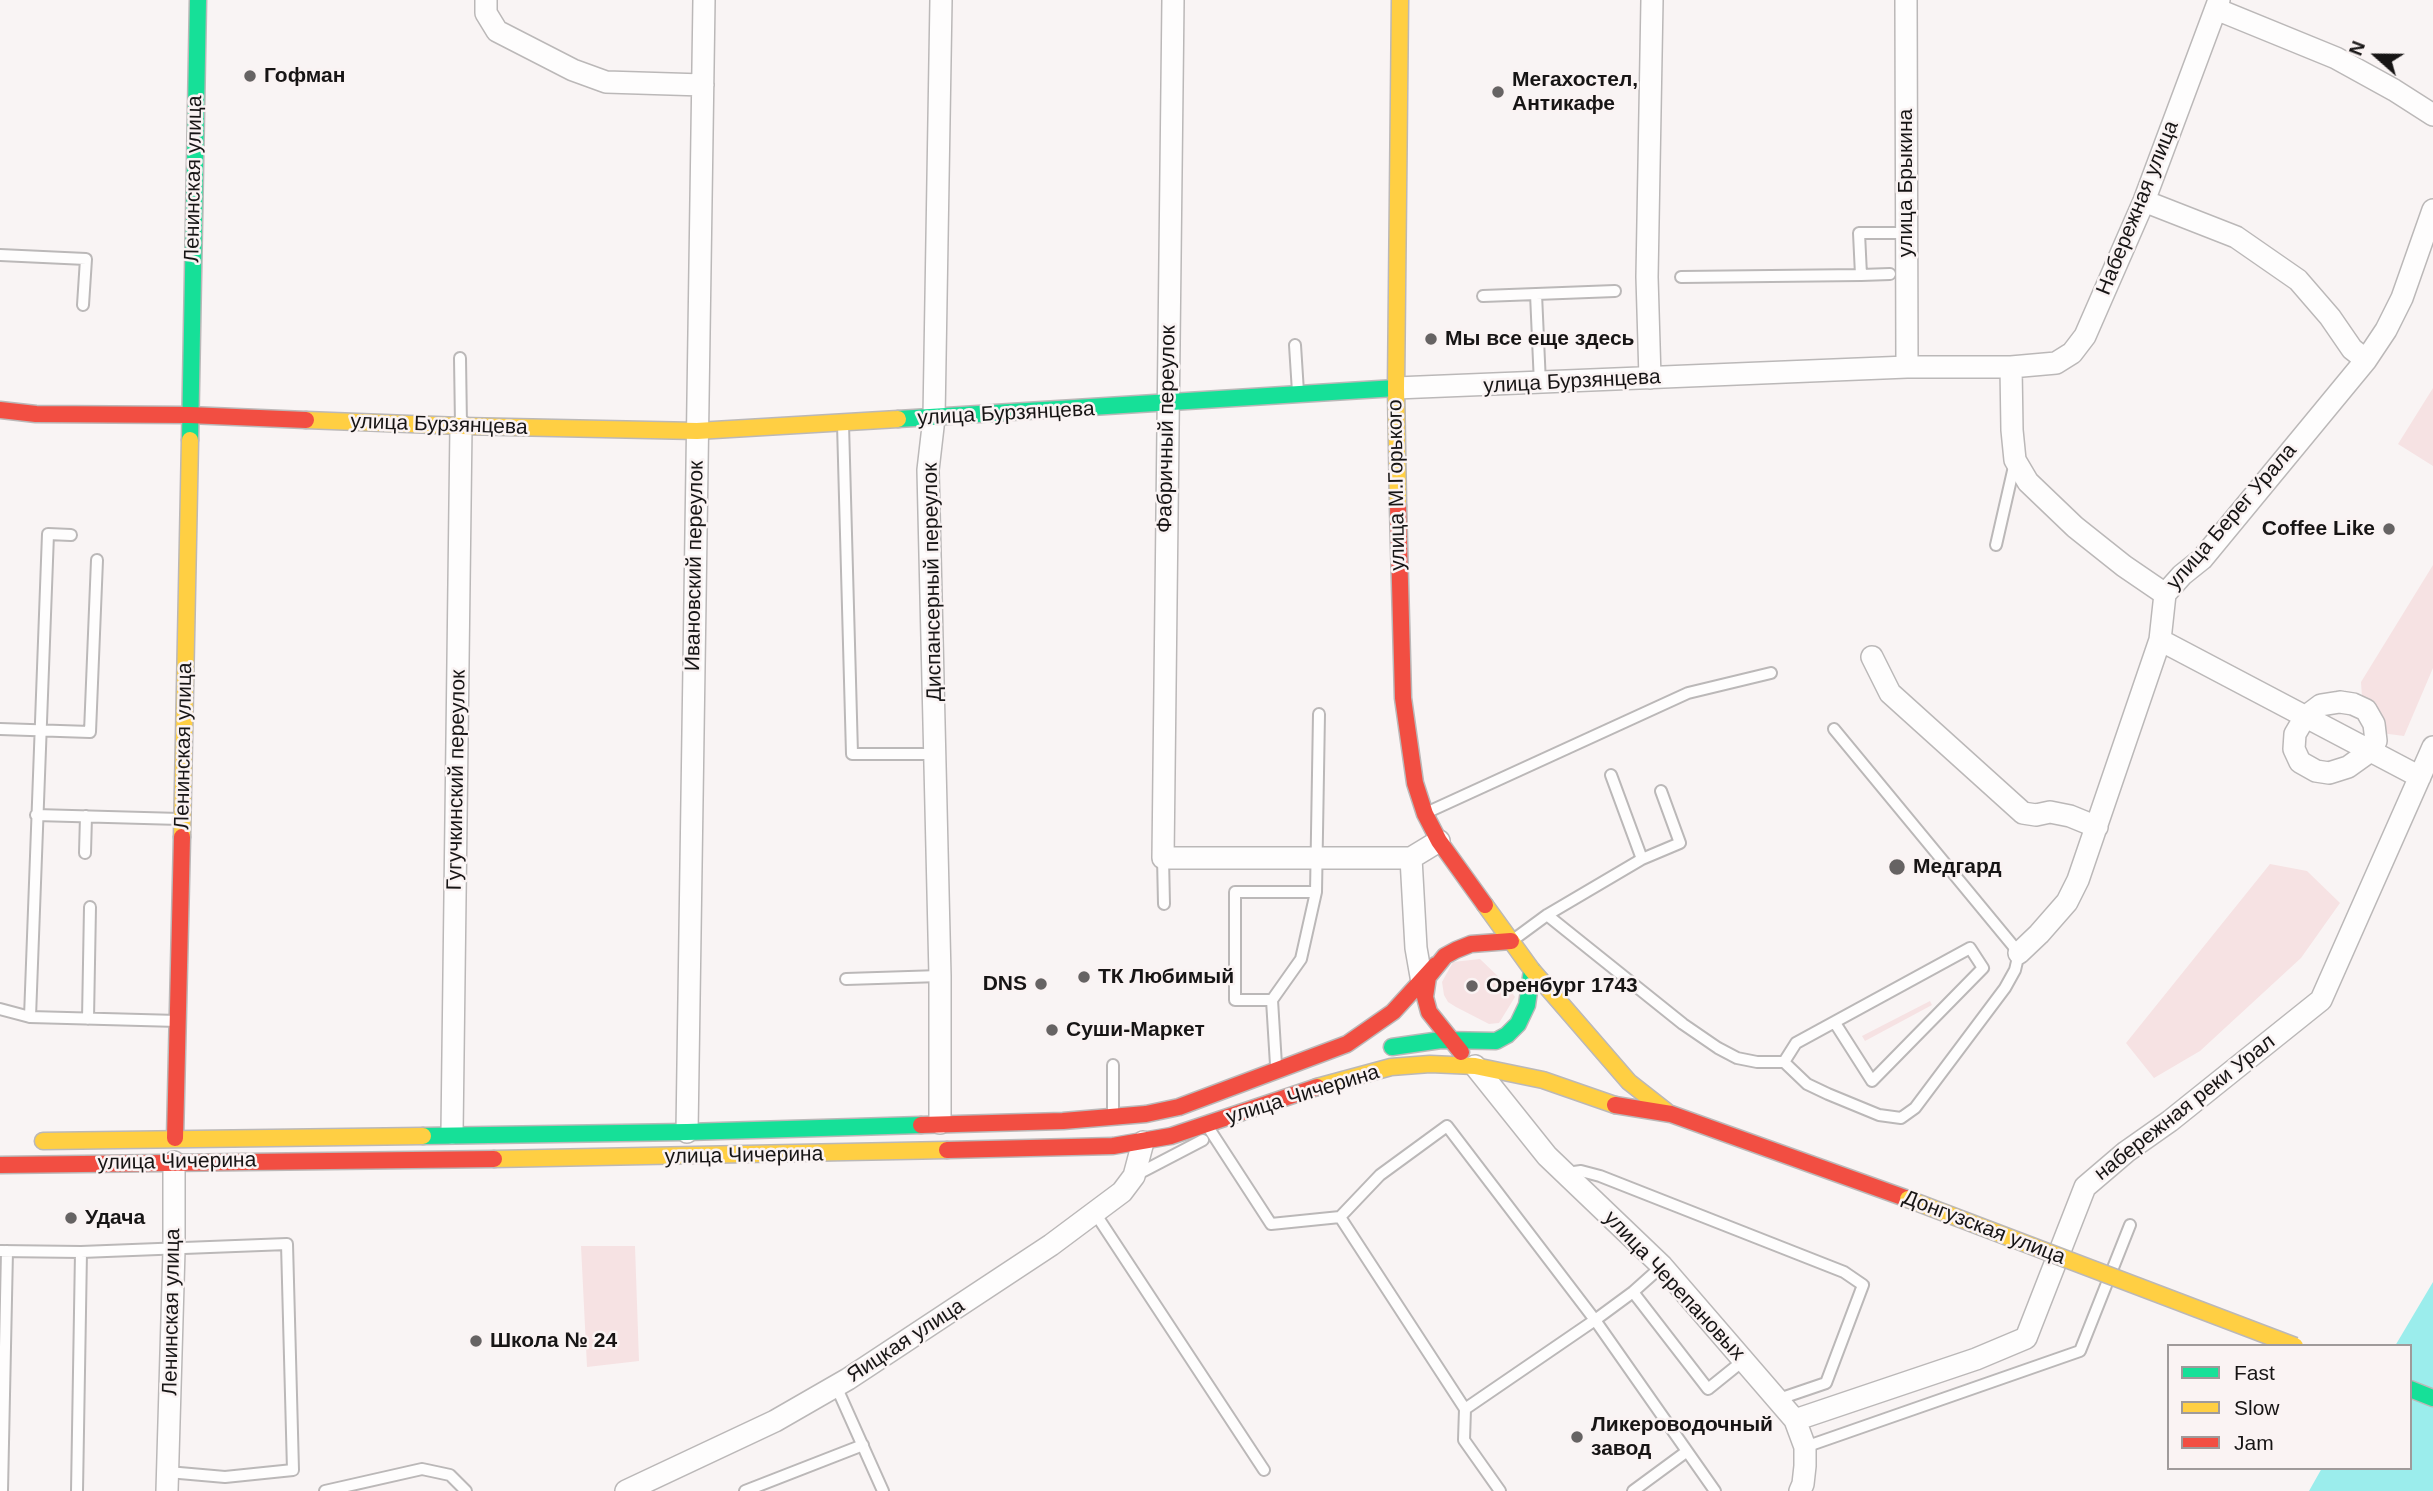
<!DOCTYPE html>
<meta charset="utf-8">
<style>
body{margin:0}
#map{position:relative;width:2433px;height:1491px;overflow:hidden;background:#f9f4f4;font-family:Arial,sans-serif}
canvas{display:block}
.legend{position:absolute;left:2167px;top:1344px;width:245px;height:126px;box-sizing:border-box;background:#faf3f3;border:2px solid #9f9a9a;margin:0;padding:9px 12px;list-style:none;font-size:21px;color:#171515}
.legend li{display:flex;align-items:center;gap:14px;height:35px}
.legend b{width:35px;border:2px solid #9f9a9a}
.north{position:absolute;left:2342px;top:21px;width:70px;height:70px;-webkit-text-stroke:5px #faf3f3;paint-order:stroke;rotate:291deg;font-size:19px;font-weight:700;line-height:28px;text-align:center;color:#171515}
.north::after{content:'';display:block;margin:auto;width:24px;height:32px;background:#171515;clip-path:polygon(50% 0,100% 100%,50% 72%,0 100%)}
</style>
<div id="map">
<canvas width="2433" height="1491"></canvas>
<ul class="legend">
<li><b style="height:9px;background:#16e098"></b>Fast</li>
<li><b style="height:9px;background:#ffcf43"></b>Slow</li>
<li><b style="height:9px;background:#f24e42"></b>Jam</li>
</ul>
<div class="north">N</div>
</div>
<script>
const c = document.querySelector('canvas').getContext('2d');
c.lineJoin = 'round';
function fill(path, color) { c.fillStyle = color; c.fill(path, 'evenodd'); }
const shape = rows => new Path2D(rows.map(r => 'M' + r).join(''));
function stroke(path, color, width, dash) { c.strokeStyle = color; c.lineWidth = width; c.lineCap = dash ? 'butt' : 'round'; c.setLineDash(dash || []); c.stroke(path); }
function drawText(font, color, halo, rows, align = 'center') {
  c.font = font + ' Arial,sans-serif'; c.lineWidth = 5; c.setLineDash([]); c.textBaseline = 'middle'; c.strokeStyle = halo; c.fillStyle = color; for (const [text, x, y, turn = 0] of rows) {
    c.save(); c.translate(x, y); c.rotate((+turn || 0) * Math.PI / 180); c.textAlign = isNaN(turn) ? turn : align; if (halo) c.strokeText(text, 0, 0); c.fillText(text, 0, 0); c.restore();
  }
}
fill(shape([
 [2433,388,2433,466,2398,444],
 [2433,565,2433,668,2404,736,2381,733,2362,697,2361,682],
 [2270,864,2307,871,2340,903,2301,958,2200,1051,2154,1078,2126,1043],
 [1480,959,1507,985,1515,997,1499,1023,1489,1024,1456,1007,1448,1002,1444,995,1442,982,1453,962],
 [1930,1001,1932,1005,1865,1041,1862,1036],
 [581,1246,635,1246,639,1361,587,1367]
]), '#f6e2e3');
fill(shape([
 [2433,1282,2433,1491,2309,1491,2322,1468,2410,1468,2410,1346,2395,1346]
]), '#9bedec');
const lane = shape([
 [0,255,86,259,83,305],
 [1861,275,1890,274],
 [1681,277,1861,275,1859,233,1906,233],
 [1536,294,1615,291],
 [1483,296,1536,294,1540,384],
 [1295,345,1298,392],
 [460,358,461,425],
 [843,424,852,754,936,754],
 [1996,545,2015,462],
 [0,729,90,732,97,560],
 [1611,775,1642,859],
 [1428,812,1688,693,1771,673],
 [36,815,180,819],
 [85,853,86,816],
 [1163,858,1164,904],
 [1547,915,1683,1024,1718,1048,1737,1058,1757,1062,1784,1062,1807,1084,1828,1094,1879,1115,1901,1118,1915,1108,2005,988,2015,970,2019,953,1834,729],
 [1513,940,1547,915,1642,859,1680,843,1661,791],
 [846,979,940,976],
 [1272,1000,1235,1000,1235,892,1316,892],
 [0,1009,30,1017,178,1021],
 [30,1017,48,534,71,535],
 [88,1019,90,907],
 [1784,1062,1796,1043,1970,948,1983,968,1872,1081,1835,1023],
 [1276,1065,1272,1000,1301,959,1316,892,1319,714],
 [1113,1114,1113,1065],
 [1208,1127,1271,1224,1340,1217,1465,1409,1464,1440,1500,1491],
 [1567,1173,1581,1171,1600,1176,1844,1272,1863,1285,1826,1383,1779,1399],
 [1134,1176,1203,1140],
 [1095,1213,1264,1470],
 [1340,1217,1380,1175,1447,1126,1595,1320,1715,1491],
 [0,1251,81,1252,287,1244,293,1470,225,1477,168,1472],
 [1633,1292,1708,1389,1744,1360],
 [836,1386,883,1491],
 [1465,1409,1595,1320,1633,1292,1662,1266],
 [1805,1447,2080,1351,2130,1225],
 [2,1491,7,1251],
 [77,1491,81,1252],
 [325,1491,422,1469,450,1475,466,1491],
 [745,1491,863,1445],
 [1633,1491,1686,1452]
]);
const street = shape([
 [486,0,486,13,497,31,573,70,606,82,703,85],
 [1173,0,1163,858,1411,858,1439,841],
 [1906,0,1907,367],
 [2216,9,2336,58,2394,90,2433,115],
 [2144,201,2236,237,2298,280,2330,317,2352,349,2366,360],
 [2011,367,2012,430,2015,460,2028,482,2075,527,2124,566,2165,594],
 [1650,378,1647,277,1652,0],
 [1396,388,1907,367,2011,367,2056,363,2072,353,2085,336,2144,201,2219,0],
 [2160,640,2420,777],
 [1872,657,1890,693,2023,813,2036,815,2050,812,2070,816,2097,827],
 [2340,702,2353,704,2366,710,2374,724,2376,741,2369,752,2348,767,2329,773,2316,771,2300,762,2294,749,2295,734,2305,717,2321,705,2340,702],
 [1411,858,1416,948,1423,988],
 [2019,953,2039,934,2067,902,2078,880,2160,640,2165,594,2182,575,2202,559,2366,360,2386,330,2402,298,2433,210],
 [1475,1066,1547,1156,1662,1266,1795,1420,1805,1447,1805,1466,1803,1484,1800,1491],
 [940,1123,940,976,928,470,934,418,941,0],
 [687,1132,704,0],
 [452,1133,461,426],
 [1795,1420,1976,1359,2026,1338,2085,1187,2126,1152,2170,1121,2321,1000,2433,747],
 [167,1491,174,1250,174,1162],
 [626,1491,775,1421,848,1379,1051,1245,1122,1192,1134,1176,1143,1142]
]);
const fast = shape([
 [898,419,1396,388],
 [190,440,198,0],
 [1392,1047,1441,1040,1496,1041,1507,1035,1518,1024,1527,1005,1532,970],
 [423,1136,687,1132,921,1125],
 [2410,1389,2433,1398]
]);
const slow = shape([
 [306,420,461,426,697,431,898,419],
 [1398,506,1396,388,1400,0],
 [182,837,190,440],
 [1485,905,1532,970,1629,1082,1666,1111],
 [1317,1087,1391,1067,1430,1064,1475,1066,1543,1080,1615,1105],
 [43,1141,423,1136],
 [494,1159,947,1150]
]);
const jam = shape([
 [0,410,36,414,189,415,306,420],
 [1398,506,1403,698,1415,783,1425,814,1439,841,1485,905],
 [1461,1052,1429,1012,1425,997,1428,977,1445,956,1456,950,1471,944,1511,941],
 [1615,1105,1671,1114,1908,1199],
 [921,1125,1063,1121,1146,1114,1179,1107,1347,1044,1393,1012,1436,965],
 [175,1138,182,837],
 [947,1150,1113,1146,1171,1136,1317,1087],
 [0,1165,494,1159]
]);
stroke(lane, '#bbb8b8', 14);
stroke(street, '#bbb8b8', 24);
stroke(fast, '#bbb8b8', 19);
stroke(slow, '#bbb8b8', 19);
stroke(jam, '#bbb8b8', 19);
stroke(lane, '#fefdfd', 10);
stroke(street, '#fefdfd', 21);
stroke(fast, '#16e098', 16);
stroke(slow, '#ffcf43', 16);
stroke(jam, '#f24e42', 16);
const slowBridge = shape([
 [1908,1199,2295,1346]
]);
stroke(slowBridge, '#bbb8b8', 19, []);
stroke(slowBridge, '#ffcf43', 16);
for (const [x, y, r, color] of [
 [250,76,7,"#666363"],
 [1498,92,7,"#666363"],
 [1431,339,7,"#666363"],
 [2389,529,7,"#666363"],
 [1897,867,9,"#666363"],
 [1084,977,7,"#666363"],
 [1041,984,7,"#666363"],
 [1472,986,7,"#666363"],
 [1052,1030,7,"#666363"],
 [71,1218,7,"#666363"],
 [476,1341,7,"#666363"],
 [1577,1437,7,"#666363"]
]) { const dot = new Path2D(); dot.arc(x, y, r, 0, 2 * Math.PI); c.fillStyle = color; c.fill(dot); stroke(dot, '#faf3f3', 2.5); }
drawText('bold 21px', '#171515', '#faf3f3', [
 ["Гофман",264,76],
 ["Мегахостел,",1512,80],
 ["Антикафе",1512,104],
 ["Мы все еще здесь",1445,339],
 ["Coffee Like",2375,529,"right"],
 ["Медгард",1913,867],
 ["ТК Любимый",1098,977],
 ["DNS",1027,984,"right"],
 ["Оренбург 1743",1486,986],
 ["Суши-Маркет",1066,1030],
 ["Удача",85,1218],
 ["Школа № 24",490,1341],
 ["Ликероводочный",1591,1425],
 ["завод",1591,1449]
], 'left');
drawText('21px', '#171515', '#faf3f3', [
 ["Ленинская улица",194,179,-89],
 ["улица Брыкина",1906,183,-90],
 ["Набережная улица",2138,208,-68],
 ["улица Бурзянцева",1572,382,-3],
 ["улица Бурзянцева",1006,414,-3],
 ["улица Бурзянцева",439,425,2],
 ["Фабричный переулок",1167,429,-89],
 ["улица М.Горького",1397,485,-91],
 ["улица Берег Урала",2232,517,-49],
 ["Ивановский переулок",695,566,-89],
 ["Диспансерный переулок",933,582,-91],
 ["Ленинская улица",184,746,-89],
 ["Гугучкинский переулок",457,780,-89],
 ["улица Чичерина",1303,1095,-17],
 ["набережная реки Урал",2185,1108,-38],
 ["улица Чичерина",744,1156,-1],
 ["улица Чичерина",177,1162,-1],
 ["Донгузская улица",1984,1228,21],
 ["улица Черепановых",1674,1286,47],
 ["Ленинская улица",172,1312,-89],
 ["Яицкая улица",906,1341,-33]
]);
</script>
